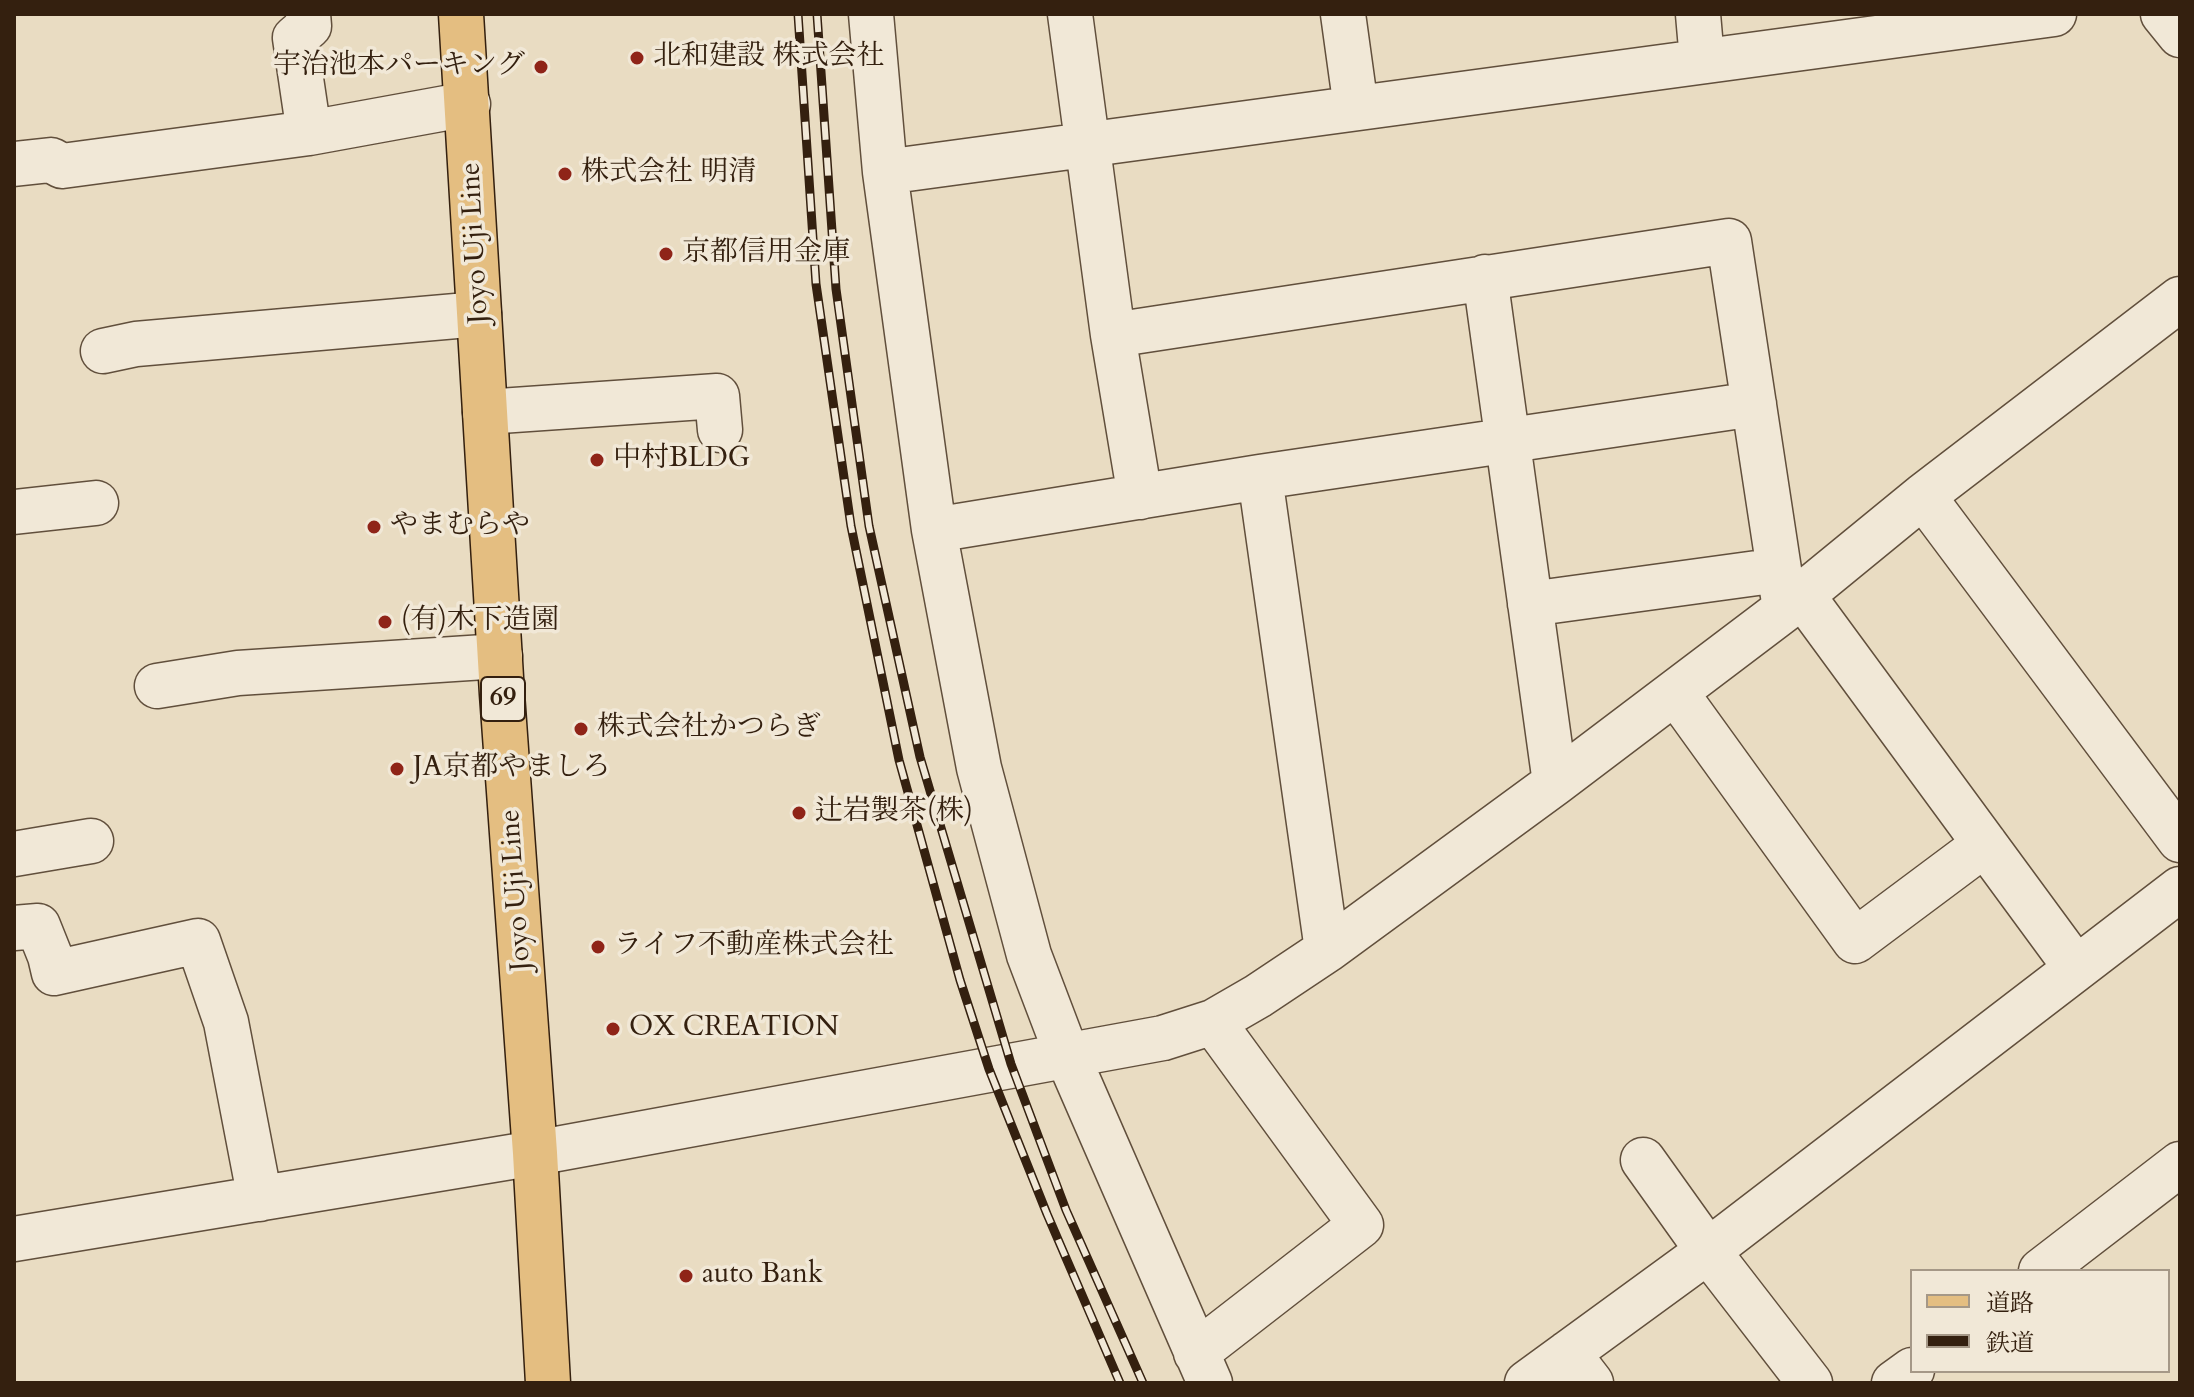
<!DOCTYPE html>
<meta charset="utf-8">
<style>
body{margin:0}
#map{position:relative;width:2194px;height:1397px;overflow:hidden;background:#e9dcc2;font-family:Cardo,"Noto Serif JP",serif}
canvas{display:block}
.frame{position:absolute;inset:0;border:16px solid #34200f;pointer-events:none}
.legend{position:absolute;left:1910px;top:1269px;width:260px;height:104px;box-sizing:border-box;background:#f1e8d7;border:2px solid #a59887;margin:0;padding:10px 14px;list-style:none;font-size:24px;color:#34200f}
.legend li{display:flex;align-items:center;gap:16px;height:40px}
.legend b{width:40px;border:2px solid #a59887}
</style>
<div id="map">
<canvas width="2194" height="1397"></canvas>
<div class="frame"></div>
<ul class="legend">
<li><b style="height:10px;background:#e4be81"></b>道路</li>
<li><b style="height:10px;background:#34200f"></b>鉄道</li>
</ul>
</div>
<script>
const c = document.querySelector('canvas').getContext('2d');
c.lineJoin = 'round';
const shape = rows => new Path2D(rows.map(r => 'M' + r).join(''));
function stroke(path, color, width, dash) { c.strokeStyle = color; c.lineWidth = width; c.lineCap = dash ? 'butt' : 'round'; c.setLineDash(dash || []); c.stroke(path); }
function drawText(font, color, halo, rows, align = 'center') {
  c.font = font + ' Cardo,"Noto Serif JP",serif'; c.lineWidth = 7; c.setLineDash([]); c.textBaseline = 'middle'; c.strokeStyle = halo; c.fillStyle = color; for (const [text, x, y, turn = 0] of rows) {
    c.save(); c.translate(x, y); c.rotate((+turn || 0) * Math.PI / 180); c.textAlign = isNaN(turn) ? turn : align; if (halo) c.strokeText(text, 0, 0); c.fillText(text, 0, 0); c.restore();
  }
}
const minor = shape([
 [308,14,309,26,295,38,309,133,468,104],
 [871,14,885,172,934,530,979,768,1029,955,1067,1055,1210,1383],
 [1070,14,1113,335,1140,497],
 [1343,14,1356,108],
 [1698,14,1702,60],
 [2163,14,2180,35],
 [14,164,51,160,62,166,309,133],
 [885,172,2054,14],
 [1485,277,1555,783],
 [1113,335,1729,241,1785,609],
 [103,351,136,344,479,314],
 [485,412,717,396,720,430],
 [1260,477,1327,950],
 [1923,496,2180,840],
 [14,512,96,503],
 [934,530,1260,477,1754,404],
 [1802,595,2076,968],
 [1530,604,1779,570],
 [157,686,238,673,500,656],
 [1676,693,1855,941,1985,844],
 [14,854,91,841],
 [14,928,38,926,50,956,54,973,198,941,226,1022,260,1199],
 [1643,1160,1708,1251,1810,1383],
 [14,1239,535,1153,1163,1038,1213,1022,1258,996,1327,950,1555,783,1785,609,1923,496,2180,299],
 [2041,1271,2180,1164],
 [1196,1353,1361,1225,1213,1022],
 [1568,1353,1591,1383],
 [1527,1383,1708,1251,2180,889],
 [1894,1383,1912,1370]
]);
const major = shape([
 [461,14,502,694,535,1153,548,1383]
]);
stroke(minor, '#614f3c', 47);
stroke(major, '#34200f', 47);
stroke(minor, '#f1e8d7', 44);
stroke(major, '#e4be81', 44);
const rail = shape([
 [798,14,816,284,851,526,899,760,960,980,989,1069,1047,1214,1120,1383],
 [817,14,836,289,869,526,920,757,1011,1064,1066,1210,1143,1383]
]);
stroke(rail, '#34200f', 9);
stroke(rail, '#f1e8d7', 6, [18]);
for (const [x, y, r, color] of [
 [637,58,8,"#8f2418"],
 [541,67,8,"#8f2418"],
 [565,174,8,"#8f2418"],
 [666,254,8,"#8f2418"],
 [597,460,8,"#8f2418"],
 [374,527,8,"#8f2418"],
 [385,622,8,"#8f2418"],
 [581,729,8,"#8f2418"],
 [397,769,8,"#8f2418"],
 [799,813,8,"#8f2418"],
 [598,947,8,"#8f2418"],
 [613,1029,8,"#8f2418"],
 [686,1276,8,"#8f2418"]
]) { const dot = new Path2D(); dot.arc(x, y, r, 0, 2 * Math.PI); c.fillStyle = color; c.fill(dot); stroke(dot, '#f1e8d7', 3); }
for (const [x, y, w] of [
 [503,699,44]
]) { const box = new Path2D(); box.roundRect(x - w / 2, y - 22, w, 44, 6); c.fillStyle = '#f1e8d7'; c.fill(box); stroke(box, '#34200f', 2); }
drawText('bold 26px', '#34200f', null, [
 ["69",503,699]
]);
drawText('28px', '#34200f', '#f1e8d7', [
 ["北和建設 株式会社",653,58],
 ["宇治池本パーキング",525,67,"right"],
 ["株式会社 明清",581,174],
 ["京都信用金庫",682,254],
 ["中村BLDG",613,460],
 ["やまむらや",390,527],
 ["(有)木下造園",401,622],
 ["株式会社かつらぎ",597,729],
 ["JA京都やましろ",413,769],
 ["辻岩製茶(株)",815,813],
 ["ライフ不動産株式会社",614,947],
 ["OX CREATION",629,1029],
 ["auto Bank",702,1276]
], 'left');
drawText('28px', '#34200f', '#f1e8d7', [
 ["Joyo Uji Line",476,243,-93],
 ["Joyo Uji Line",517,890,-94]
]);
</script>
